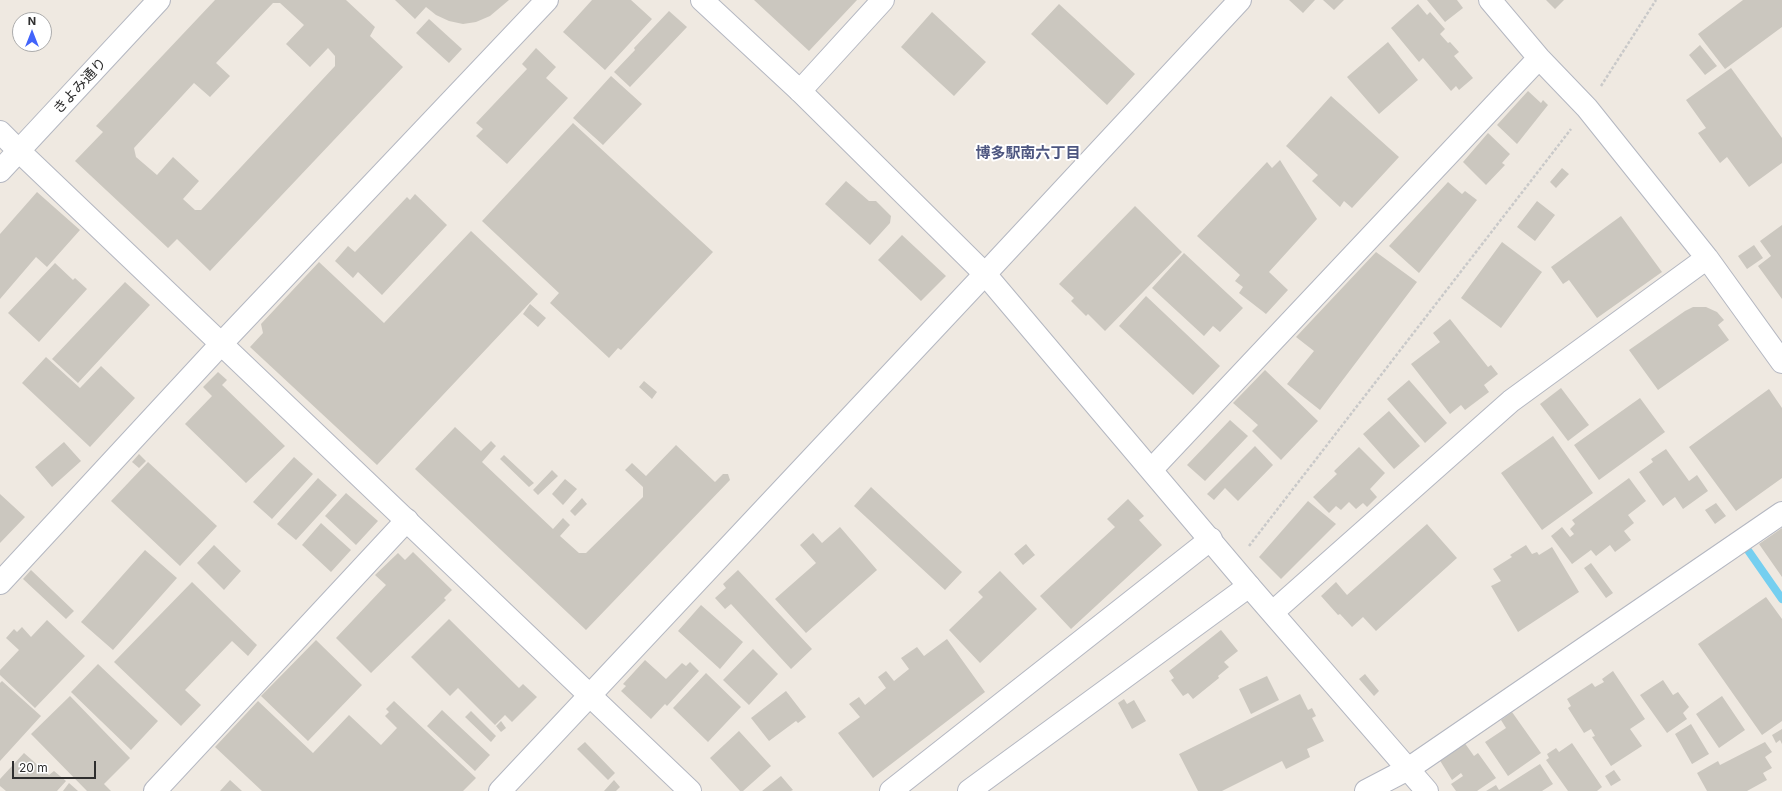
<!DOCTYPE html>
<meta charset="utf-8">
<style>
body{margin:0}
#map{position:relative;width:1782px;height:791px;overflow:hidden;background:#efe9e1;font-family:Inter,sans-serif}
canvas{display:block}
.north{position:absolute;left:12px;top:12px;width:40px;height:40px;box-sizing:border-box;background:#fff;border:1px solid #ababab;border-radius:50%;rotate:0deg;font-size:11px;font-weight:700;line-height:16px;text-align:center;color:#2e2e2e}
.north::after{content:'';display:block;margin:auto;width:14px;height:18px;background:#4264fb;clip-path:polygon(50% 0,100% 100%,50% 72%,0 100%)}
.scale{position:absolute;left:12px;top:761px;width:84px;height:18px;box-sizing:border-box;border:2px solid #2e2e2e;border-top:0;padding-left:5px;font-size:12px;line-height:14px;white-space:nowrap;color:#2e2e2e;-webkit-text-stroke:3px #fff;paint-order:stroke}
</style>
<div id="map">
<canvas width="1782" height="791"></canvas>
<div class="north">N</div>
<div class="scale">20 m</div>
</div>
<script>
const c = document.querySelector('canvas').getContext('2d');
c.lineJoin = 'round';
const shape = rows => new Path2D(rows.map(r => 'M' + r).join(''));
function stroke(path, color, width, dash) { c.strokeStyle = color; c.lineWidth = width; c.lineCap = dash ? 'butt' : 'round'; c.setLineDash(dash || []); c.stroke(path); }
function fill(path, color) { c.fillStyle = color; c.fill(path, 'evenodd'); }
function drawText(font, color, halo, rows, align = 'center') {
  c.font = font + ' Inter,"Noto Sans JP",sans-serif'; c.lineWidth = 4; c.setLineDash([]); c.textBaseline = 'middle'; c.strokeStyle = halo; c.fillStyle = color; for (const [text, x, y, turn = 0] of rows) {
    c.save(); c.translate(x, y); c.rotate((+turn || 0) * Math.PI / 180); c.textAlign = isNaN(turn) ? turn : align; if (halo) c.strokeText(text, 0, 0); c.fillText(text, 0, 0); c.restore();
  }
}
stroke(shape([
 [1745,546,1782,599]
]), '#75cff0', 8);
fill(shape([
 [215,0,346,0,375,27,370,36,403,67,210,271,177,239,168,248,75,161,103,132,96,126],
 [273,3,280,3,304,25,286,44,310,67,328,48,335,56,335,66,201,210,195,210,183,199,199,181,173,157,157,175,136,157,134,148,194,83,210,97,230,76,216,63],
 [395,0,509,0,490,16,476,22,463,24,449,21,436,15,426,7,415,19],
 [592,0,631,0,652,19,605,70,563,32],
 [754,0,857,0,809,51],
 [1289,0,1315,0,1303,13],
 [1323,0,1344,0,1334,10],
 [1427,0,1457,0,1463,8,1445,22],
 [1546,0,1564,0,1555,9],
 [1743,0,1782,0,1782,27,1725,69,1698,34],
 [1059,4,1135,74,1107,105,1031,34],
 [1418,4,1427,15,1430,12,1445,29,1440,34,1448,43,1450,42,1459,52,1454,56,1473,78,1459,90,1456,86,1451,91,1423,58,1419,62,1391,28],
 [669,11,687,27,630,87,614,72,635,50,634,48],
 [932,12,986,62,954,96,901,47],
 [429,19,462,49,449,63,416,33],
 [1388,42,1418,80,1379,114,1347,77],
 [1700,45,1717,66,1705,75,1689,55],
 [536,48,556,67,546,78,568,98,507,164,476,136,483,129,476,123,527,69,522,64],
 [1731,68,1782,138,1782,163,1749,187,1727,157,1720,163,1698,133,1706,128,1686,100],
 [611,76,642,104,603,145,573,118],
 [1528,91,1541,103,1543,100,1548,105,1517,144,1497,125],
 [1331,96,1399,157,1352,208,1344,201,1340,207,1312,181,1318,175,1286,146],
 [573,123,713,252,621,350,618,348,609,358,550,303,559,293,482,221],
 [1488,133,1510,154,1502,163,1505,165,1486,185,1463,162],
 [1280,160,1317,219,1269,272,1288,290,1266,314,1239,293,1243,287,1235,281,1240,275,1197,236,1267,162,1272,168],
 [1562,168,1569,174,1556,188,1550,182],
 [846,181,869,201,876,201,891,216,890,223,870,245,825,204],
 [1448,182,1462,194,1465,191,1477,200,1419,273,1389,246],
 [37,192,80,230,47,267,36,257,0,299,0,234],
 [415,194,447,225,382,295,358,272,353,278,335,261,348,246,355,252,407,197,410,200],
 [1537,201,1555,215,1535,241,1517,227],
 [1135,206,1182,252,1105,331,1088,314,1086,316,1071,301,1074,298,1059,284],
 [1621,216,1662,272,1597,318,1569,280,1563,284,1551,267],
 [1782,225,1782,299,1758,266,1771,256,1760,241],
 [471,231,538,294,377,465,250,347,263,333,261,324,319,262,384,323],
 [902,235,946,276,921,301,878,260],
 [1502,242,1542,272,1501,328,1461,298],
 [1754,245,1763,258,1747,269,1738,256],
 [1376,252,1417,282,1320,410,1287,384,1314,351,1296,337],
 [1184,253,1243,308,1220,332,1213,326,1204,336,1152,288],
 [55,263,73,280,75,278,87,289,39,342,8,313],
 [125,282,150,305,78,383,52,359],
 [1146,296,1220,366,1193,395,1119,326],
 [530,304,546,318,538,327,523,314],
 [1693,307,1706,307,1717,312,1724,320,1718,325,1729,340,1658,390,1629,350,1685,311],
 [1450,319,1488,367,1491,365,1498,374,1484,385,1489,392,1465,410,1461,405,1450,414,1411,364,1440,342,1433,333],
 [46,357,80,388,101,366,135,398,90,447,22,383],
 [1265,370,1318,421,1281,460,1252,431,1258,425,1233,403],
 [218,372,227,380,222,385,285,446,246,483,185,424,212,396,203,387],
 [1409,380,1447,423,1425,443,1387,399],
 [644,381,657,392,652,399,639,387],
 [1561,388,1589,425,1568,441,1540,404],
 [1769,389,1782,408,1782,478,1736,511,1689,447],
 [1640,398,1665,432,1599,480,1574,445],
 [1389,411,1420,446,1394,469,1363,434],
 [1230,420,1248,436,1205,481,1187,465],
 [455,427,481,451,491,441,496,446,482,462,553,529,563,518,570,525,560,536,579,553,586,553,643,497,643,487,625,470,632,463,646,476,676,445,715,482,723,474,728,474,730,480,586,630,415,469],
 [1553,436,1593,493,1542,530,1501,473],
 [64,442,81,461,52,487,35,467],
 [1255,446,1273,465,1238,501,1225,488,1214,500,1207,494],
 [1359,447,1385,473,1370,489,1377,497,1367,507,1363,503,1356,509,1349,502,1341,510,1336,506,1329,513,1313,497,1337,474,1334,471],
 [1666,449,1689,481,1697,475,1708,491,1683,509,1675,497,1663,506,1639,472,1653,462,1651,459],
 [139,454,146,461,139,468,132,462],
 [504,455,534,483,529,487,500,459],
 [294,457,313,474,272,519,253,502],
 [148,462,217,526,180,566,111,501],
 [552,470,558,476,538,495,533,490],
 [318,478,337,495,296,540,277,524],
 [1629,478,1646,501,1628,515,1634,523,1624,531,1631,540,1615,552,1610,545,1596,556,1591,550,1572,564,1551,536,1562,527,1570,537,1574,534,1570,529,1575,524,1572,520],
 [565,479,577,489,563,505,552,494],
 [871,487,962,572,945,590,854,506],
 [346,493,378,521,356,545,325,516],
 [0,494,25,517,0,543],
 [582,498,587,504,575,516,570,511],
 [1128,499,1144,516,1139,520,1162,545,1071,629,1040,596,1115,527,1107,519],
 [1308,501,1336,524,1281,579,1259,557],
 [1716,503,1726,516,1715,524,1705,510],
 [321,523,351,550,331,572,302,545],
 [1427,524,1457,558,1376,631,1363,617,1352,627,1340,614,1338,615,1321,596,1336,582,1347,595],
 [840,527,877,570,806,633,775,599,816,563,800,545,813,533,822,543],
 [1782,528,1782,577,1759,544],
 [1026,544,1035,555,1023,565,1014,554],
 [214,545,241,571,224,590,197,563],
 [1526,545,1532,554,1537,552,1539,555,1552,547,1579,592,1518,632,1491,586,1501,581,1493,569,1512,557,1510,555],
 [145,550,177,578,113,650,81,622],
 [413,552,452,590,444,598,446,600,371,673,336,638,386,585,375,575,398,553,405,560],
 [1591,563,1613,593,1606,598,1584,568],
 [31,570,74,611,66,619,23,579],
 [738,570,812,649,791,669,731,604,725,609,715,598,726,588,723,584],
 [1000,571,1037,609,980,663,949,630,983,597,978,592],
 [192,582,257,645,248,656,232,641,185,690,201,705,181,726,114,662],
 [1766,597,1782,619,1782,721,1762,735,1698,644],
 [701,605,743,642,720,669,678,631],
 [449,619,519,688,523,684,537,697,512,722,505,715,495,725,458,688,450,696,411,657],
 [47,620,85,656,35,708,0,675,0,670,19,650,6,638,14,629,17,632,22,627,31,637],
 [1221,630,1238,651,1224,662,1229,667,1218,676,1219,678,1193,699,1188,693,1183,696,1171,680,1174,678,1169,671],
 [947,639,985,692,873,778,838,733,860,717,849,704,859,697,865,705,886,688,878,677,886,671,894,681,909,669,901,658,917,647,924,656],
 [316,640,362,685,308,741,261,696],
 [753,649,778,674,749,705,723,680],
 [645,660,666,679,682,663,686,666,690,662,699,671,667,706,665,704,651,719,621,691,626,686,623,684],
 [98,664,158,721,131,750,71,692],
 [1613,671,1645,719,1630,729,1642,746,1611,766,1592,737,1595,736,1591,729,1584,733,1568,708,1571,706,1567,699,1592,683,1595,687,1604,682,1602,679],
 [706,673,741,707,708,742,673,708],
 [1365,674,1379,691,1374,696,1359,679],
 [1267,676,1279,700,1251,714,1239,689],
 [1663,680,1673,695,1678,692,1689,707,1683,713,1687,719,1667,733,1640,695],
 [2,681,41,716,0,761,0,683],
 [786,691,806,717,798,723,796,721,769,741,751,718],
 [1300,694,1308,710,1312,708,1316,716,1312,718,1324,741,1307,749,1310,757,1286,769,1282,761,1222,791,1198,791,1179,754],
 [70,696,130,758,104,784,111,791,87,791,31,734],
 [1722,696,1745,730,1719,748,1696,714],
 [1124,699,1127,704,1134,700,1146,721,1132,729,1118,703],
 [258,701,313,753,349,715,381,745,397,728,385,716,389,712,386,709,394,701,476,778,463,791,262,791,215,747],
 [442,710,490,755,475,771,427,726],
 [471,711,496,736,491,742,465,717],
 [1512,712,1541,753,1508,776,1485,742,1506,728,1501,720],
 [501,721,506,728,501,732,496,726],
 [1691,724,1709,754,1692,764,1675,734],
 [1782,729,1782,744,1780,740,1776,743,1772,735],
 [739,731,771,766,743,791,740,791,710,758],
 [585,742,615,773,608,780,577,749],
 [1464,742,1474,756,1478,753,1496,778,1477,791,1456,791,1451,784,1463,776,1461,773,1452,780,1439,759],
 [1765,742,1772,752,1765,757,1772,768,1763,773,1767,780,1747,791,1707,791,1697,773,1718,761,1720,765],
 [1572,743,1602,787,1597,791,1568,791,1546,760,1549,758,1547,754,1556,748,1559,752],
 [24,753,49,775,54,771,66,781,57,791,6,791,0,786,0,779],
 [1540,764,1553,784,1542,791,1486,791,1496,785,1499,790],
 [1614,770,1621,780,1611,786,1605,776],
 [781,776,793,790,791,791,762,791],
 [230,780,242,791,220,791],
 [614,780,620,787,616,791,604,791],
 [69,783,78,791,63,791]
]), '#cbc7bf');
const street = shape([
 [1490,0,1539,58,1587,108,1707,258,1782,362],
 [800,91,883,0],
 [0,132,19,151],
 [1152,469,1539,58],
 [0,583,222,343,547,0],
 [1273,612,1511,401,1707,258],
 [155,791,407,520],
 [500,791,985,274,1240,0],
 [891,791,1211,539],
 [969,791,1249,586],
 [1366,791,1408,769,1782,513]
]);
const secondary = shape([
 [702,0,800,91,985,274,1249,586,1427,791],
 [19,151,690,791],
 [0,171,159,0]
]);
stroke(street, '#b4b7c1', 24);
stroke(secondary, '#b4b7c1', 24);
stroke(shape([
 [1601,86,1656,0],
 [1249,546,1571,129]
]), '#c9c9c9', 2.5, [3, 2]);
stroke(street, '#fff', 22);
stroke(secondary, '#fff', 22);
drawText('14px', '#2e2e2e', '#fff', [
 ["きよみ通り",80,86,-47]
]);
drawText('bold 15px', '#4d5680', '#fff', [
 ["博多駅南六丁目",1028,153]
]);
</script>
